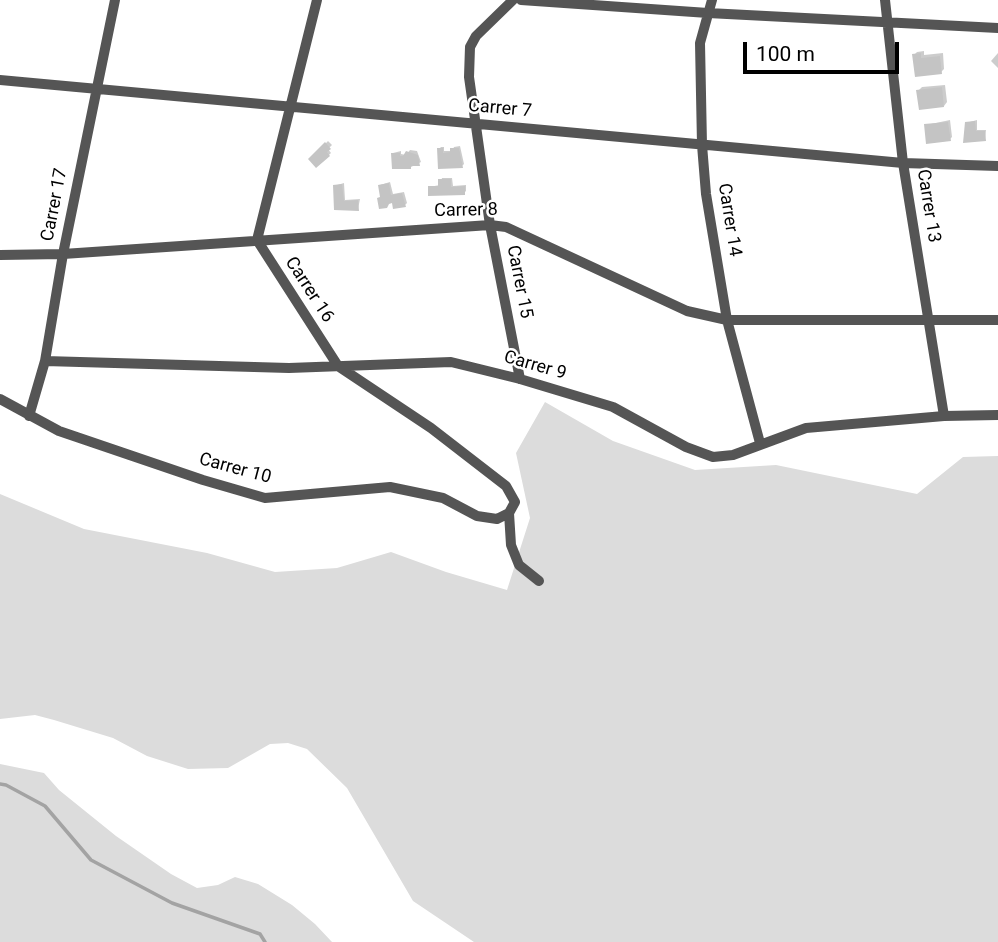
<!DOCTYPE html>
<style>
body{margin:0}
#map{position:relative;width:998px;height:942px;overflow:hidden;background:#fff;font-family:Roboto,sans-serif}
canvas{display:block}
.scale{position:absolute;left:743px;top:42px;width:156px;height:32px;box-sizing:border-box;border:4px solid #000;border-top:0;padding-left:9px;font-size:21px;line-height:24px;white-space:nowrap;color:#000;-webkit-text-stroke:5px #fff;paint-order:stroke}
</style>
<div id="map">
<canvas width="998" height="942"></canvas>
<div class="scale">100 m</div>
</div>
<script>
const c = document.querySelector('canvas').getContext('2d');
c.lineJoin = 'round';
function fill(path, color) { c.fillStyle = color; c.fill(path, 'evenodd'); }
const shape = rows => new Path2D(rows.map(r => 'M' + r).join(''));
function stroke(path, color, width, dash) { c.strokeStyle = color; c.lineWidth = width; c.lineCap = dash ? 'butt' : 'round'; c.setLineDash(dash || []); c.stroke(path); }
function drawText(font, color, halo, rows, align = 'center') {
  c.font = font + ' Roboto,sans-serif'; c.lineWidth = 5; c.setLineDash([]); c.textBaseline = 'middle'; c.strokeStyle = halo; c.fillStyle = color; for (const [text, x, y, turn = 0] of rows) {
    c.save(); c.translate(x, y); c.rotate((+turn || 0) * Math.PI / 180); c.textAlign = isNaN(turn) ? turn : align; if (halo) c.strokeText(text, 0, 0); c.fillText(text, 0, 0); c.restore();
  }
}
fill(shape([
 [545,402,613,441,695,470,776,465,917,494,963,457,998,456,998,942,474,942,413,901,347,788,307,749,288,743,270,744,228,768,188,769,147,756,113,738,54,720,35,715,0,719,0,494,84,529,207,553,275,572,337,568,391,552,446,572,507,590,530,518,516,453],
 [0,764,44,773,59,790,116,836,171,874,197,888,218,885,235,877,258,884,292,905,315,924,332,942,0,942]
]), '#dcdcdc');
fill(shape([
 [924,51,924,55,943,53,944,69,941,72,914,55,917,52],
 [998,53,998,68,991,61],
 [945,85,947,102,944,106,918,91,922,87],
 [950,120,952,137,950,139,926,125],
 [977,120,977,130,986,130,985,139,966,123],
 [328,141,332,145,328,149,331,153,317,166,311,159],
 [460,146,464,164,462,166,440,167,439,149,441,147,444,147,444,151,452,151,454,147],
 [410,150,417,151,421,162,411,167,393,153,401,151,401,154,406,155],
 [442,178,452,178,453,186,466,185,466,191,464,193,429,187,440,185],
 [390,182,393,194,404,192,407,203,405,205,382,195,380,185],
 [344,183,345,200,360,199,358,209,336,209,334,186]
]), '#0003');
stroke(shape([
 [0,784,6,785,45,806,91,860,172,903,260,934,265,942]
]), '#a3a3a3', 3.5);
fill(shape([
 [921,53,921,58,940,56,942,74,915,77,912,54],
 [942,87,944,107,919,110,916,90],
 [975,121,976,131,985,131,986,141,963,143,965,122],
 [948,122,951,141,926,144,924,124],
 [325,142,331,149,327,152,330,156,316,168,308,159],
 [437,148,443,148,443,153,450,152,450,148,459,148,463,168,438,169],
 [406,151,418,155,420,166,411,166,411,169,392,169,391,153,400,153,400,156,403,156],
 [438,179,451,179,451,187,465,186,465,195,428,196,428,186,438,186],
 [389,183,391,195,402,193,406,207,393,209,392,203,389,204,387,208,379,209,377,198,380,197,378,185],
 [342,184,344,201,358,200,359,211,334,210,333,185]
]), '#c4c4c4');
stroke(shape([
 [317,0,257,240,338,366,431,428,506,486,515,502,509,513],
 [513,0,476,36,470,47,469,77,490,225,520,379],
 [521,0,708,13,998,28],
 [712,0,700,43,702,145,706,194,727,320,760,443],
 [885,0,903,163,944,416],
 [0,80,903,163,998,166],
 [0,255,63,254,490,225,506,227,687,311,727,320,998,320],
 [45,361,289,368,451,362,520,379,613,407,686,447,713,457,733,455,806,428,944,416,998,415],
 [0,399,59,431,203,480,265,498,390,487,443,498,477,516,497,519,509,513],
 [29,416,45,361,63,254,115,0],
 [509,513,511,545,519,565,539,581]
]), '#555', 10);
drawText('18px', '#000', '#fff', [
 ["Carrer 7",500,109,5],
 ["Carrer 17",55,205,-79],
 ["Carrer 13",928,206,81],
 ["Carrer 8",466,211,-1],
 ["Carrer 14",729,220,81],
 ["Carrer 15",519,282,79],
 ["Carrer 16",309,290,57],
 ["Carrer 9",535,366,16],
 ["Carrer 10",235,469,15]
]);
</script>
